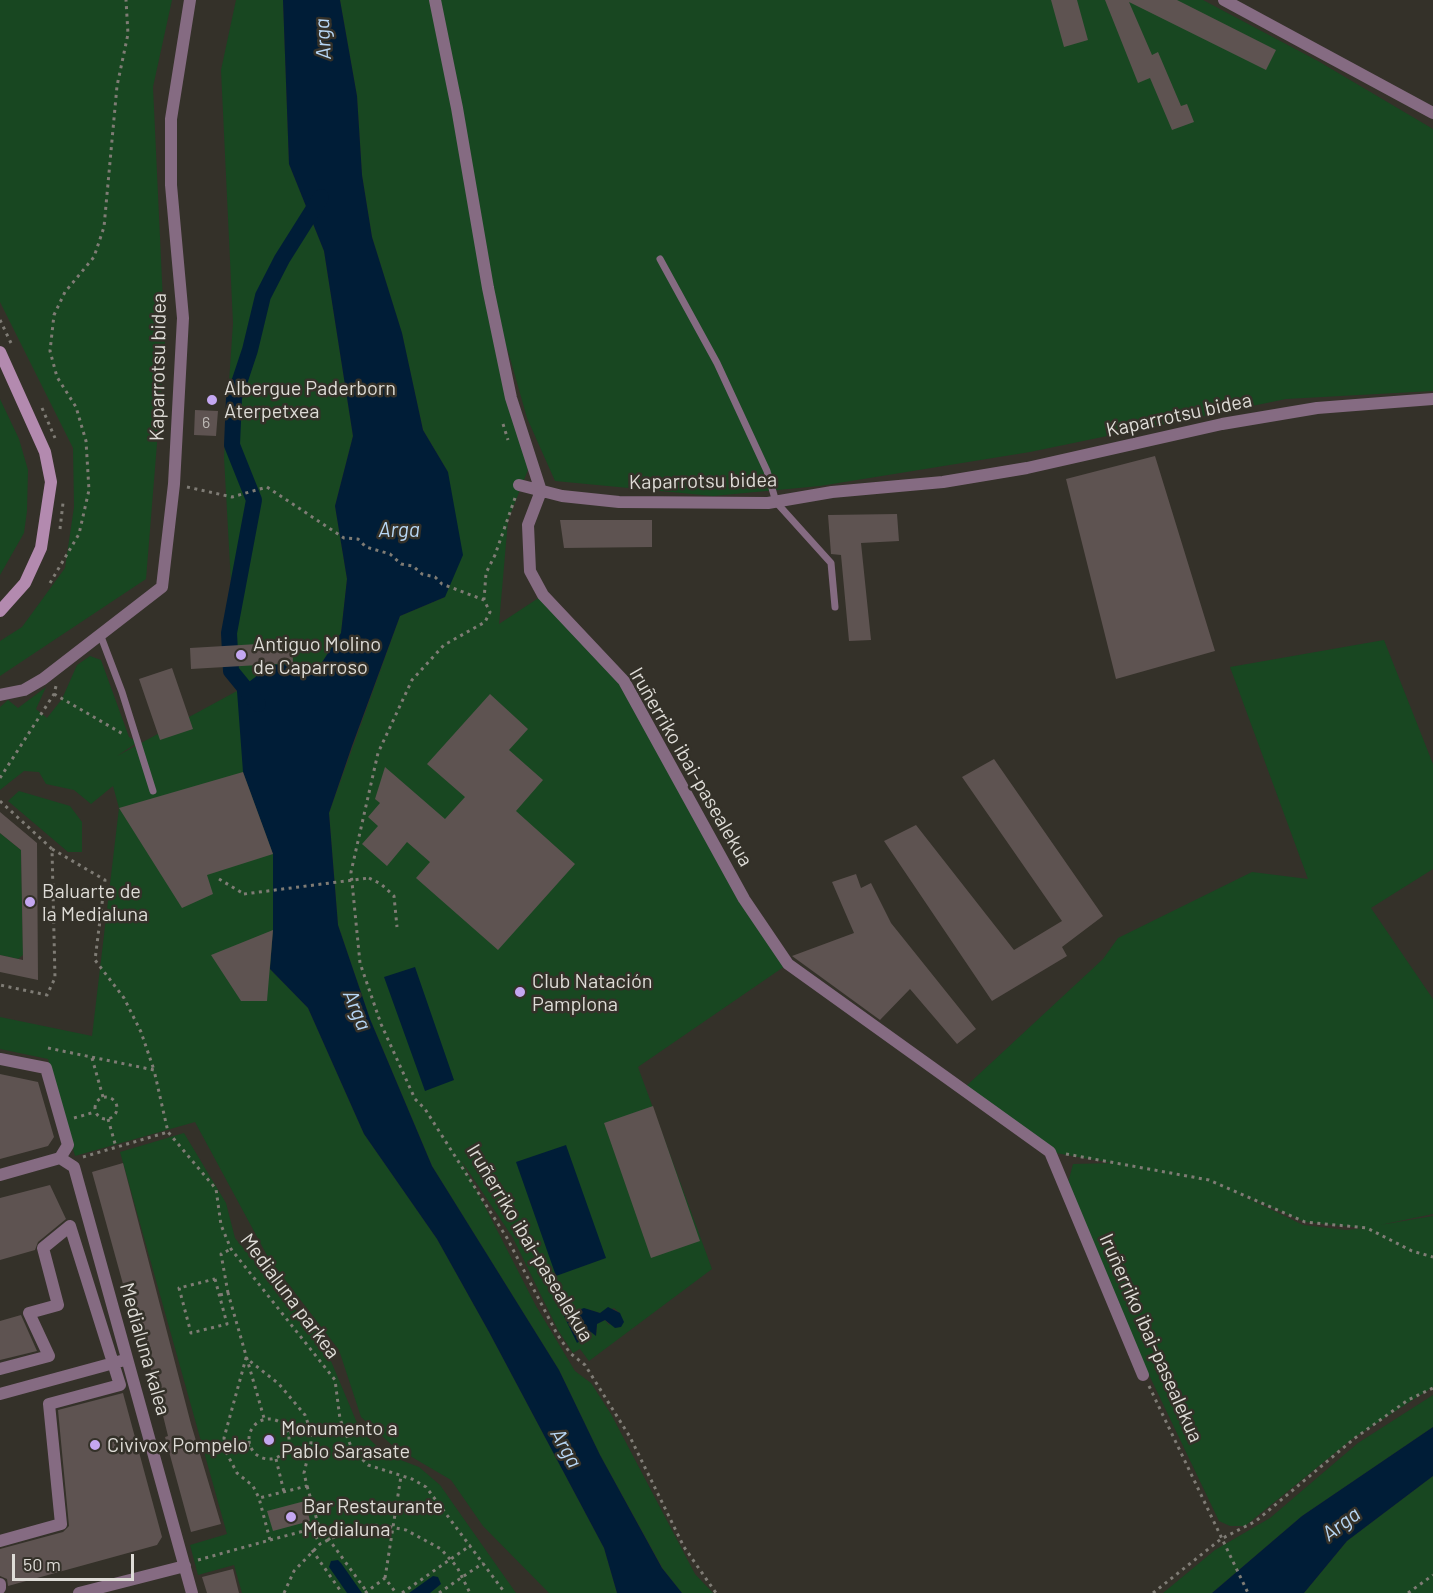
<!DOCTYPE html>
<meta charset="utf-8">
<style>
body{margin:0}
#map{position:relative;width:1433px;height:1593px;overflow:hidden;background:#343129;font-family:Barlow,sans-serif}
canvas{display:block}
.scale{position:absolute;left:12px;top:1554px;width:122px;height:27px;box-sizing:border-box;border:3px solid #dedcd7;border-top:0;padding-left:8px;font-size:18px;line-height:21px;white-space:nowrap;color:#dedcd7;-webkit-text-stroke:4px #343129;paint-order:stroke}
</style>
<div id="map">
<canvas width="1433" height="1593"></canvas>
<div class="scale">50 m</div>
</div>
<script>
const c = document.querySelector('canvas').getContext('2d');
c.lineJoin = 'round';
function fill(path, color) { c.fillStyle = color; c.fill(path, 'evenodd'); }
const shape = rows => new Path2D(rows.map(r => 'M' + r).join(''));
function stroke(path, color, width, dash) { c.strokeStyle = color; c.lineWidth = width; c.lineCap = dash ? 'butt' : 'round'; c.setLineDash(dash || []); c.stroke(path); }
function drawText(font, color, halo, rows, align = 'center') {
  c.font = font + ' Barlow,sans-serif'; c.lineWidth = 5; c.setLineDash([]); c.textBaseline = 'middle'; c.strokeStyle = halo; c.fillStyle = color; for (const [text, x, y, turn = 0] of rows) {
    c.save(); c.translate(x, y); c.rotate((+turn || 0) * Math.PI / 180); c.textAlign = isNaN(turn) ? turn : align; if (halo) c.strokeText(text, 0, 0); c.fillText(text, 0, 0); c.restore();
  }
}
fill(shape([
 [0,0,172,0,153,87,165,345,146,579,0,676,0,641,22,627,65,568,74,507,73,448,0,302],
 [236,0,283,0,289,164,324,251,353,436,335,506,347,579,341,633,317,670,301,664,243,772,273,854,273,930,270,969,308,1008,364,1134,437,1239,489,1332,604,1548,617,1593,549,1593,483,1526,451,1480,393,1446,361,1417,339,1350,269,1259,195,1122,75,1156,48,1059,0,1049,0,1017,92,1036,119,808,113,786,91,804,74,790,46,784,39,772,24,771,0,790,0,707,8,700,18,708,46,687,36,709,47,718,62,699,77,665,90,656,101,660,129,737,138,742,117,756,237,691,224,457,233,323,221,70],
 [340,0,1203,0,1318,61,1433,129,1433,391,1286,399,1030,452,820,486,713,496,555,481,527,418,508,351,492,326,528,470,508,520,499,624,543,595,624,681,788,964,638,1067,712,1269,589,1361,580,1349,573,1353,558,1330,513,1238,461,1160,536,1306,575,1371,591,1383,611,1414,695,1574,713,1593,682,1593,663,1569,600,1455,559,1370,432,1166,370,1019,338,925,329,813,400,616,445,597,448,472,423,430,402,334,372,237,362,175,357,96],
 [614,1308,620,1313,609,1325,605,1320,597,1324,596,1336,591,1332,587,1309,600,1313],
 [0,399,19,439,28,470,27,511,24,533,0,575],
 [1384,640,1433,764,1433,869,1371,908,1433,999,1433,1214,1380,1225,1433,1216,1433,1387,1352,1439,1245,1526,1230,1526,1219,1521,1117,1308,1068,1183,1073,1164,1112,1163,1050,1152,963,1089,1103,959,1118,938,1252,872,1308,879,1230,667],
 [1235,1192,1305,1222,1363,1228,1347,1230,1303,1225],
 [19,791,70,806,82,822,82,852,68,852,8,801],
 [0,833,21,850,23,955,18,959,0,955],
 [184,1133,226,1203,235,1238,294,1309,305,1316,320,1335,360,1430,385,1454,419,1467,440,1485,516,1593,242,1593,234,1565,198,1575,190,1545,227,1534,120,1152],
 [1433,1395,1433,1427,1302,1516,1212,1593,1163,1593,1215,1550,1270,1518,1358,1443],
 [1433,1476,1433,1593,1304,1593,1347,1541]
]), '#184721');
fill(shape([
 [283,0,340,0,357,96,362,175,372,237,402,333,423,430,448,472,463,555,445,597,400,616,352,746,329,813,338,925,370,1019,432,1166,559,1370,600,1455,662,1568,682,1593,617,1593,604,1548,489,1332,437,1239,364,1134,308,1008,270,969,273,930,273,854,243,772,237,691,271,665,302,664,317,670,341,633,347,579,335,506,353,436,324,251,289,164],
 [415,967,454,1080,425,1091,384,977],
 [566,1145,606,1258,556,1276,516,1162],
 [608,1307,620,1313,624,1322,621,1327,615,1328,605,1320,597,1324,596,1336,591,1332,577,1343,564,1316,584,1308,600,1313],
 [1433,1427,1433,1476,1347,1541,1304,1593,1212,1593,1302,1516],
 [338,1560,341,1563,362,1593,347,1593,329,1567,331,1561],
 [433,1576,438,1577,441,1584,430,1593,409,1593]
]), '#001d37');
stroke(shape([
 [258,704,231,671,229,633,254,500,232,445,234,398,250,350,263,296,282,259,321,197]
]), '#001d37', 16);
fill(shape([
 [1051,0,1077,0,1088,40,1064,47],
 [1105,0,1177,0,1276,50,1266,70,1129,2,1152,55,1158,52,1181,106,1187,104,1194,122,1172,130,1150,78,1138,83],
 [195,410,218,411,216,436,194,435],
 [1155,456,1215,651,1116,679,1066,479],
 [897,514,899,541,861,543,871,640,849,641,841,555,831,554,828,515],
 [560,520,652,520,652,547,564,548],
 [292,642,293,663,191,669,190,648],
 [172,668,193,729,160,740,139,679],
 [490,694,528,729,509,750,543,780,516,811,575,864,498,950,416,878,430,862,407,842,387,866,362,844,378,826,368,817,380,803,375,799,385,767,445,819,465,797,427,764],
 [994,759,1103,916,1062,947,1067,956,992,1001,884,841,916,825,1014,950,1062,921,962,777],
 [243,772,273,854,207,875,213,894,182,908,119,808],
 [0,812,37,843,38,980,0,972,0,955,23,960,21,850,0,833],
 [856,874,861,888,871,883,891,923,976,1029,957,1044,910,989,880,1020,792,956,854,933,832,882],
 [273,930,267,1001,241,1001,211,955],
 [0,1074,38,1082,54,1137,48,1146,0,1159],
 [653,1106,700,1241,651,1258,604,1123],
 [123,1163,191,1424,221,1524,191,1532,165,1437,168,1436,156,1387,135,1312,131,1313,92,1172],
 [50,1185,66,1219,38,1242,35,1250,0,1260,0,1198],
 [21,1315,37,1351,0,1360,0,1321],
 [123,1393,162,1537,157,1545,8,1586,7,1579,0,1576,0,1549,63,1532,69,1526,58,1410],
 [305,1501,310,1521,273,1531,267,1511],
 [233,1569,239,1593,207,1593,202,1577]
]), '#5e5351');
stroke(shape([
 [0,320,11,343],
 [42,408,55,438],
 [503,424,508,440],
 [187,487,232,497,267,487,344,538,358,539,366,547,390,554,401,564,413,566,422,574,435,577,442,584,484,600],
 [515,498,495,555,486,573,484,600,490,612,485,622,444,645,412,680,378,753,351,872,360,963,381,1024,415,1099,425,1109,507,1238,557,1334,570,1353,585,1365,630,1437,684,1547,716,1593],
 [60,529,63,503],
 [50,583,79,534,89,490,86,441,76,407,57,377,50,351,54,315,65,292,94,257,104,227,117,86,128,34,126,0],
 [54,694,123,734],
 [0,778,54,694,56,686],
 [0,801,52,849,55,978,47,995,0,985],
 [52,849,105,880,95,960,124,998,141,1032,154,1070],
 [369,878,381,884,394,896,397,927],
 [219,879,244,894],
 [48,1048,154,1070,168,1132,216,1189,221,1225,231,1249,335,1380,340,1419,352,1449,368,1465,412,1479,426,1487,505,1593],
 [92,1058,103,1097],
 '95 1108a11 11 0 1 1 22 0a11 11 0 1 1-22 0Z',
 [74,1118,95,1112],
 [108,1119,116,1147],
 [1066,1154,1209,1180,1305,1222,1367,1228,1412,1251,1433,1257],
 [83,1157,168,1132],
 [215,1279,227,1324,191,1333,179,1288,215,1279],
 [228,1293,221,1254,231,1249],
 [220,1295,228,1293,264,1418],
 [1149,1386,1248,1593],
 '249 1439a20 20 0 1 1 40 0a20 20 0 1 1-40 0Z',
 [250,1445,226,1452,224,1438,246,1358,279,1384,305,1415,310,1429,289,1432],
 [226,1452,237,1473,253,1486,259,1498,307,1486,304,1473,311,1443,310,1429],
 [276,1459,284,1492],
 [312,1530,320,1544],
 [328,1538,367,1592],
 [270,1540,319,1527,307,1486],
 [312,1550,342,1593],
 [198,1560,270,1540,259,1498],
 [385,1578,401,1476],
 [284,1593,294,1571,320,1544,353,1528,380,1525,406,1530,441,1549,457,1567,470,1593],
 [365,1593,385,1578,396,1593],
 [402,1593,471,1545],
 [439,1593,483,1563],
 [1153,1593,1221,1539,1256,1521,1355,1438,1408,1400,1433,1388],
 [1408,1593,1433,1575]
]), '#7f7c75', 3, [3, 4.5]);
stroke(shape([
 [660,259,717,363,767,471,776,502,831,563,835,607],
 [100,634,122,692,153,791]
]), '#856b82', 7);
stroke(shape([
 [435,0,457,108,488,288,511,398,541,491],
 [1224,0,1433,113],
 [519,485,562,496,619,502,768,503,832,492,943,482,1027,468,1222,424,1317,408,1433,399],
 [541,491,528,525,530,571,543,595,624,681,744,899,788,964,1050,1152,1143,1375],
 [0,695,24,690,43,679,162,587,174,484,183,318,171,185,171,119,190,0],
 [0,1059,46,1068,68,1145,60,1158],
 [60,1158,74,1167,192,1593],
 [0,1175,60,1158],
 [0,1369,49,1356,29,1313,58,1305,43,1248,70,1226,120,1385,49,1404,61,1524,0,1541],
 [0,1394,121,1361],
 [0,1584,0,1588],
 [79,1593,185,1566]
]), '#856b82', 12);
stroke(shape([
 [0,352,45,452,51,482,41,548,25,583,0,611]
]), '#b38aaf', 12);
stroke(shape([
 [244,894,369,878]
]), '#7f7c75', 3, [3, 4.5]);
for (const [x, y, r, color] of [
 [212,400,6,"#c4a7f1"],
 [241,655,6,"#c4a7f1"],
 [30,902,6,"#c4a7f1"],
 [520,992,6,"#c4a7f1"],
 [269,1440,6,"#c4a7f1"],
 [95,1445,6,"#c4a7f1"],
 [291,1517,6,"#c4a7f1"]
]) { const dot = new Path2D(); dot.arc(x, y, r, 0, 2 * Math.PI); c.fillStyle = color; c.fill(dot); stroke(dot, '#343129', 2); }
drawText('16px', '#bebab6', null, [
 ["6",206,423]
]);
drawText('20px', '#dedcd7', '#343129', [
 ["Kaparrotsu bidea",158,367,-89],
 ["Kaparrotsu bidea",1179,415,-12],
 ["Kaparrotsu bidea",703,481,-1],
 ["Iruñerriko ibai-pasealekua",691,767,60],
 ["Iruñerriko ibai-pasealekua",530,1243,59],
 ["Medialuna parkea",290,1296,53],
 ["Iruñerriko ibai-pasealekua",1151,1338,66],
 ["Medialuna kalea",145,1349,74]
]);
drawText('20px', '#dedcd7', '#343129', [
 ["Albergue Paderborn",224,388],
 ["Aterpetxea",224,411],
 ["Antiguo Molino",253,644],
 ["de Caparroso",253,667],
 ["Baluarte de",42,891],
 ["la Medialuna",42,914],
 ["Club Natación",532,981],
 ["Pamplona",532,1004],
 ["Monumento a",281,1428],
 ["Pablo Sarasate",281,1451],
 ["Civivox Pompelo",107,1445],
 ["Bar Restaurante",303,1506],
 ["Medialuna",303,1529]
], 'left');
drawText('italic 21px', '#b7d6f4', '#343129', [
 ["Arga",323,39,-93],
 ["Arga",399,530],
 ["Arga",357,1010,67],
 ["Arga",566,1448,61],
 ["Arga",1341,1524,-37]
]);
</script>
